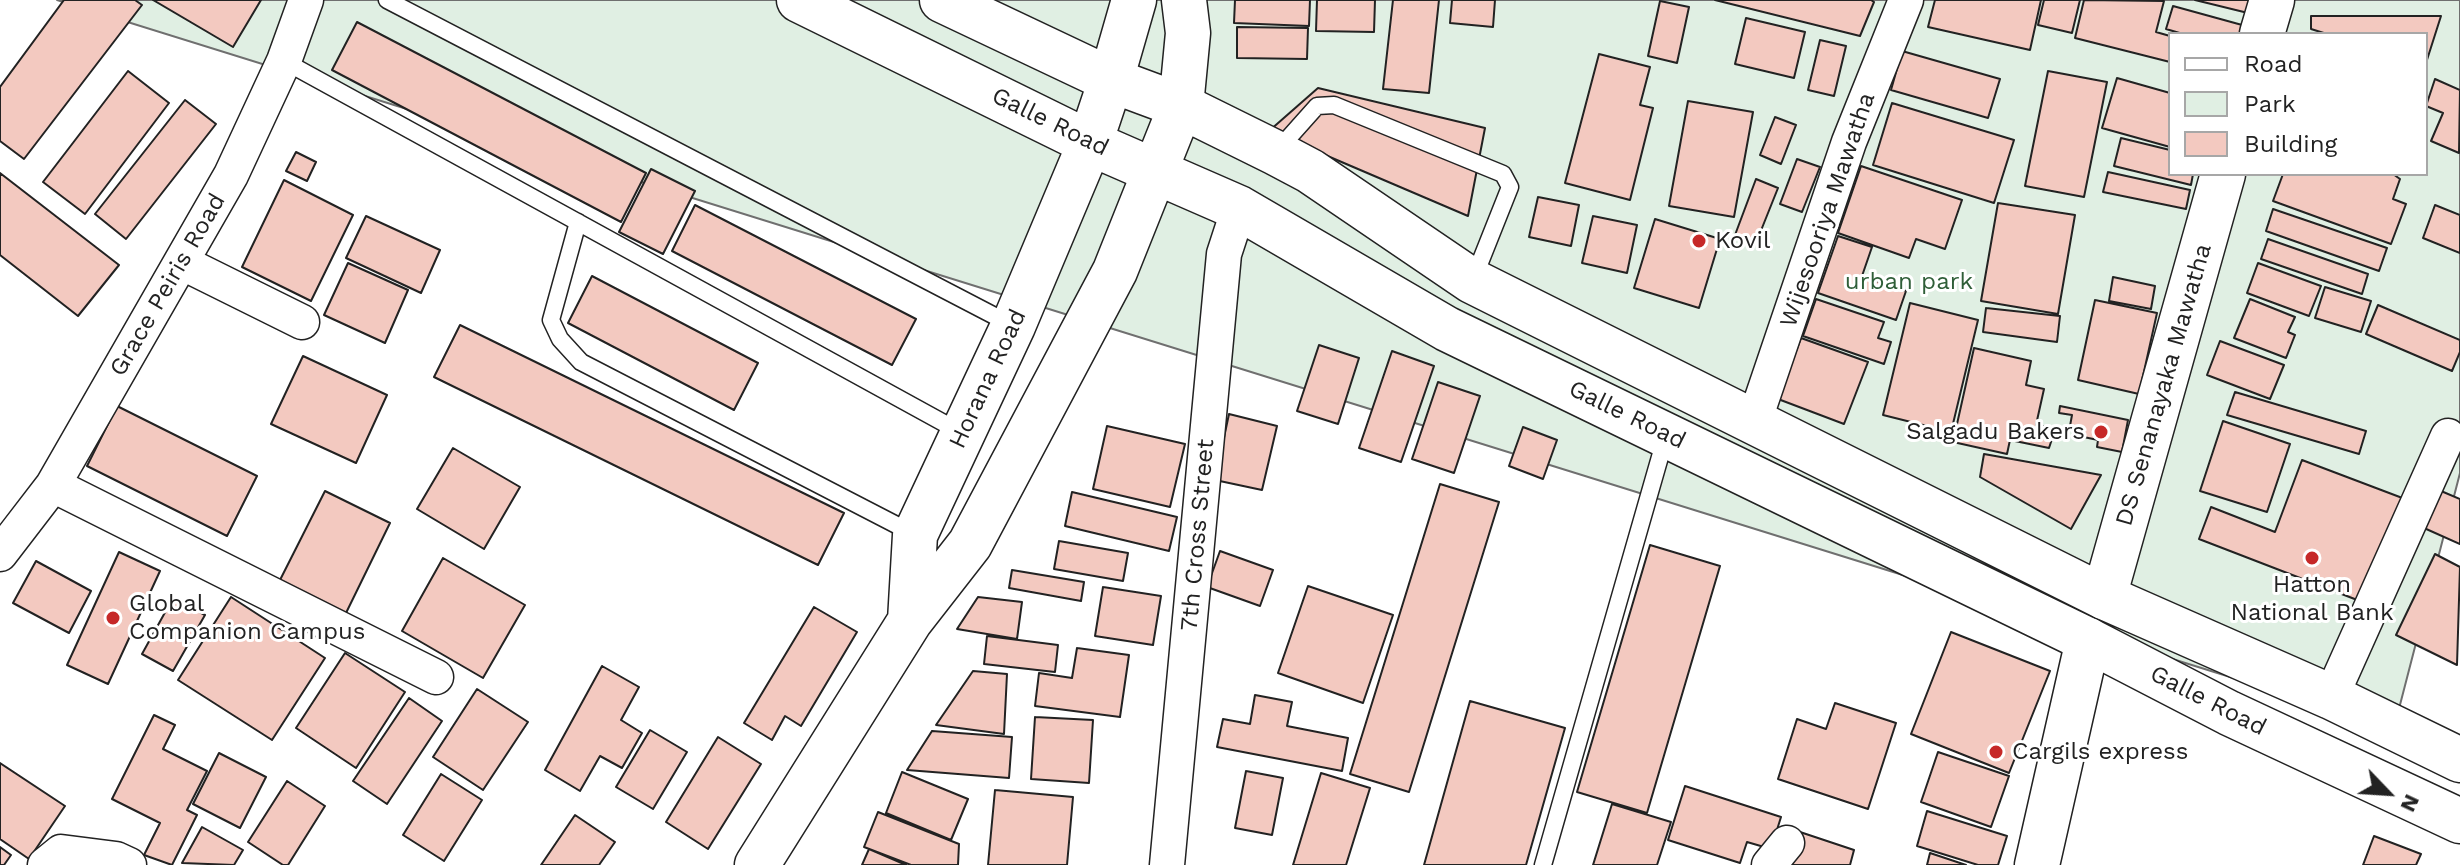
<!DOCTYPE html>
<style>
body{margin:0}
#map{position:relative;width:2460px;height:865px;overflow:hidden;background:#fff;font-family:"Work Sans",sans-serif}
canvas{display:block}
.legend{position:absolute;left:2168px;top:32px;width:260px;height:144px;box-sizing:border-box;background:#fff;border:2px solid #a7a7a7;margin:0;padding:10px 14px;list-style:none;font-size:24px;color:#222}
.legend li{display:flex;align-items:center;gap:16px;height:40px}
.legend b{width:40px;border:2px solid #a7a7a7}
.north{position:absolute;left:2348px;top:753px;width:80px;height:80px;-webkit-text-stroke:6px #fff;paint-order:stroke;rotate:115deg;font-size:22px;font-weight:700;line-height:32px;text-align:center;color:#222}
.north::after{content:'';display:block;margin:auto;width:28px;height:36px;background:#222;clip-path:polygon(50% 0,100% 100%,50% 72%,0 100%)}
</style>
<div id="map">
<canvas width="2460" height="865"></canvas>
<ul class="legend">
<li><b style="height:10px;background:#fff"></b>Road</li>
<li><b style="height:22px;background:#e0efe3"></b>Park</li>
<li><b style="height:22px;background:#f3c9c0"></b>Building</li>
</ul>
<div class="north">N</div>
</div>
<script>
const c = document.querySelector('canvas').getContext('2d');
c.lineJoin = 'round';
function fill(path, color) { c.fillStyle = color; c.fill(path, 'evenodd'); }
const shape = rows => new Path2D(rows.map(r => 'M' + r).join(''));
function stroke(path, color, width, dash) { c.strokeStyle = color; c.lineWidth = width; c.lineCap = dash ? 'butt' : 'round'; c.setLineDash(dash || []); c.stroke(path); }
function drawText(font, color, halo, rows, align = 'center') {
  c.font = font + ' "Work Sans",sans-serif'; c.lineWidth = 6; c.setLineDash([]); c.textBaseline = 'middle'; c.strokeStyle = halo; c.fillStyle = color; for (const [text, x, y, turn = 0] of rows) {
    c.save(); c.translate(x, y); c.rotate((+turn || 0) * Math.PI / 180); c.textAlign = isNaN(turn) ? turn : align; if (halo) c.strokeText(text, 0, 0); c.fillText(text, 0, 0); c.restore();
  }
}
const green = shape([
 [57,0,2460,0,2460,473,2394,728,57,0],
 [2170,34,2426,34,2426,174,2170,174,2170,34]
]);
fill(green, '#e0efe3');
stroke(green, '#6f6f6f', 2);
const building = shape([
 [64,0,135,0,142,5,24,159,0,141,0,87,64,0],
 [153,0,261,0,233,47,153,0],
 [1235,0,1310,0,1309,26,1234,23,1235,0],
 [1317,0,1375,0,1374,32,1316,31,1317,0],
 [1393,0,1439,0,1429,93,1383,89,1393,0],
 [1452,0,1495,0,1493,27,1450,23,1452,0],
 [1715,0,1871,0,1874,2,1860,36,1715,0],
 [1935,0,2041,0,2030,50,1928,27,1935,0],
 [2044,0,2080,0,2072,33,2038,25,2044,0],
 [2084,0,2164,1,2156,32,2170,36,2170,62,2075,38,2084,0],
 [2195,0,2251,0,2248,13,2195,0],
 [1660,1,1689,7,1677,63,1648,56,1660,1],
 [2173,6,2253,28,2251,34,2183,34,2166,29,2173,6],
 [2311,16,2441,16,2426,63,2426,34,2327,34,2311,29,2311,16],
 [1746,18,1805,32,1794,78,1735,64,1746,18],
 [357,22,646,173,621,222,332,70,357,22],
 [1237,27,1308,28,1307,59,1237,58,1237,27],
 [1820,40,1846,46,1834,96,1808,90,1820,40],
 [1902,51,2000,79,1988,118,1891,90,1902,51],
 [1599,54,1650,67,1640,105,1653,108,1630,200,1565,183,1599,54],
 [128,71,169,103,85,214,43,182,128,71],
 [2048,71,2107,82,2084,197,2025,186,2048,71],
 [2117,78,2170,93,2170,147,2102,128,2117,78],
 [2435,79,2460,90,2459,153,2431,141,2443,113,2426,106,2435,79],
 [1318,88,1485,128,1468,216,1269,131,1318,88],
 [185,100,216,124,126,239,95,214,185,100],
 [1688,101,1753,112,1734,217,1669,206,1688,101],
 [1892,103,2014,140,1994,203,1873,165,1892,103],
 [1775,117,1796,125,1781,164,1760,155,1775,117],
 [2121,138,2170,150,2170,174,2193,174,2191,185,2114,166,2121,138],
 [296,152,316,162,307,181,286,171,296,152],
 [1797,159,1820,167,1802,212,1780,204,1797,159],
 [1861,166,1962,200,1945,249,1916,239,1909,258,1838,233,1861,166],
 [651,169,695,191,663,254,619,232,651,169],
 [2108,172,2190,190,2186,209,2103,192,2108,172],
 [0,173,119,265,78,316,0,255,0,173],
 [2283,174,2393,174,2400,179,2393,199,2406,204,2391,244,2273,201,2283,174],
 [1756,179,1778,188,1756,243,1735,235,1756,179],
 [284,180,353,215,311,301,242,267,284,180],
 [1538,197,1579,205,1571,246,1529,237,1538,197],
 [1998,203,2075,215,2058,314,1981,301,1998,203],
 [695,205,916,319,892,365,672,251,695,205],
 [2435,205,2460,215,2460,253,2423,238,2435,205],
 [2273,209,2387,248,2379,271,2266,231,2273,209],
 [366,216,440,250,421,293,346,258,366,216],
 [1593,216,1637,225,1627,273,1582,263,1593,216],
 [1655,219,1720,239,1699,308,1634,288,1655,219],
 [1838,236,1872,247,1862,276,1906,291,1896,320,1818,293,1838,236],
 [2268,239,2368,274,2362,294,2261,259,2268,239],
 [348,263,408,290,385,343,324,315,348,263],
 [2258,263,2321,286,2309,316,2247,293,2258,263],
 [592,276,758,363,734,410,568,323,592,276],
 [2113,277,2155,286,2151,309,2109,301,2113,277],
 [2325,287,2371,301,2361,332,2315,318,2325,287],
 [1816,299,1884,322,1878,338,1891,342,1884,364,1803,336,1816,299],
 [2250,299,2295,317,2288,332,2295,335,2286,358,2234,338,2250,299],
 [2095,300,2157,313,2139,394,2078,380,2095,300],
 [1910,303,1978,320,1951,432,1883,415,1910,303],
 [2378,305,2460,340,2460,352,2452,371,2366,334,2378,305],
 [1986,308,2060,316,2057,342,1983,332,1986,308],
 [460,325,844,513,818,565,434,377,460,325],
 [1801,338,1868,362,1844,424,1778,399,1801,338],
 [2220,341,2284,365,2270,399,2207,375,2220,341],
 [1319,345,1359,358,1338,424,1297,411,1319,345],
 [1974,348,2031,361,2026,385,2044,389,2036,425,2047,427,2045,437,2052,439,2049,448,2010,440,2007,454,1953,442,1974,348],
 [1392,351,1434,366,1401,462,1359,448,1392,351],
 [303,356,387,395,356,463,271,424,303,356],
 [1438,382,1480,396,1454,473,1412,459,1438,382],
 [2235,392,2366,431,2359,454,2227,415,2235,392],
 [117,406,257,476,227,536,87,466,117,406],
 [2060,406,2128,420,2122,452,2097,447,2098,440,2074,435,2076,427,2070,426,2072,415,2059,413,2060,406],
 [1229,414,1277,426,1262,490,1215,480,1229,414],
 [2223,421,2290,444,2267,512,2200,491,2223,421],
 [1107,426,1185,444,1170,507,1093,489,1107,426],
 [1523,427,1557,440,1543,479,1509,466,1523,427],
 [453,448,520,487,484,549,417,509,453,448],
 [1984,454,2101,475,2071,529,1980,477,1984,454],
 [2302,460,2405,499,2365,603,2199,539,2211,507,2275,532,2302,460],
 [1440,484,1499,502,1409,792,1350,774,1440,484],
 [325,491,390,523,346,613,280,580,325,491],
 [2441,491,2460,499,2460,544,2424,528,2441,491],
 [1072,492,1177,517,1169,551,1065,526,1072,492],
 [1059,541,1128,553,1123,581,1054,569,1059,541],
 [1650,545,1720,566,1647,813,1577,792,1650,545],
 [1220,551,1273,570,1260,606,1207,587,1220,551],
 [119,552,160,571,108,684,67,665,119,552],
 [2435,554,2460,567,2457,665,2396,635,2435,554],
 [443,558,525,605,483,678,402,631,443,558],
 [36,561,91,591,69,633,13,603,36,561],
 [1012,570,1084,582,1081,601,1009,588,1012,570],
 [1308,586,1393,615,1363,703,1278,673,1308,586],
 [1103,587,1161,596,1153,645,1095,636,1103,587],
 [231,597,325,658,272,740,178,680,231,597],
 [978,597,1022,602,1017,639,957,629,978,597],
 [173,598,205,615,173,671,142,654,173,598],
 [814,607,857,632,801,726,785,716,772,740,744,723,814,607],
 [1951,632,2050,671,2009,773,1911,734,1951,632],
 [987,636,1058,645,1055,672,984,664,987,636],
 [1077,648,1129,655,1120,717,1035,706,1039,673,1072,678,1077,648],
 [345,653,405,692,356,768,296,728,345,653],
 [602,666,639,687,621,720,642,733,622,768,600,756,580,791,545,770,602,666],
 [973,671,1007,674,1004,734,936,725,973,671],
 [477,689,528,722,483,790,433,757,477,689],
 [1255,695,1292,702,1287,726,1348,738,1342,771,1217,747,1223,719,1250,724,1255,695],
 [409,698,442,721,387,804,353,781,409,698],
 [1470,701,1565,728,1526,865,1424,865,1470,701],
 [1835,703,1896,723,1868,809,1778,779,1797,719,1826,729,1835,703],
 [154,715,175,725,163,749,207,771,187,810,197,815,172,865,144,855,160,823,112,799,154,715],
 [1035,717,1093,720,1089,783,1031,779,1035,717],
 [650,730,687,752,653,809,616,787,650,730],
 [932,731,1012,737,1009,778,907,770,932,731],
 [718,737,761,764,708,849,666,822,718,737],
 [1938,752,2009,776,1991,827,1921,802,1938,752],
 [219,753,266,777,240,828,193,804,219,753],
 [0,763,65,806,29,859,0,839,0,763],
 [1246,771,1283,778,1272,835,1235,828,1246,771],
 [902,772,968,799,951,840,886,813,902,772],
 [1321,773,1370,788,1346,865,1293,865,1321,773],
 [441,774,482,800,444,861,403,835,441,774],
 [287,781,325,806,288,865,283,865,248,842,287,781],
 [1685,786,1781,817,1771,849,1747,842,1740,863,1668,840,1685,786],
 [995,790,1073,797,1067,865,988,865,995,790],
 [1612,804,1671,822,1657,865,1593,865,1612,804],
 [1927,811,2007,836,1998,865,1978,865,1917,846,1927,811],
 [878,812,959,844,958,865,911,865,864,847,878,812],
 [575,815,615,842,599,865,541,865,575,815],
 [202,827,243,850,234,865,182,863,202,827],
 [1800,832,1854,850,1850,865,1789,865,1800,832],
 [2374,836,2421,854,2416,865,2363,865,2374,836],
 [0,847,11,855,4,865,0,865,0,847],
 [869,849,906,865,862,865,869,849],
 [1930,853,1966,865,1927,865,1930,853]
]);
fill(building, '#f3c9c0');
stroke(building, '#222', 2);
const lane = shape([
 [387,0,1012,325],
 [284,61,962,433],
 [1276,152,1317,106,1334,105,1503,174,1510,187,1473,280],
 [578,222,551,320,560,339,581,362,912,533],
 [1543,865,1666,436]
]);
const street = shape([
 [181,262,302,322],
 [1754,422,1849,142,1906,0],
 [53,485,436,677],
 [0,554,53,485,231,175,284,61,306,0],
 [2331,697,2448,436],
 [45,865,61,852,116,859,129,865],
 [1167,865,1224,254,1239,208],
 [1769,865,1787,843]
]);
const secondary = shape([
 [2262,34,2272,0],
 [1111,80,1134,0],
 [1181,106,1188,33,1184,0],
 [2104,597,2223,174],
 [2037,865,2088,640]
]);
const highway = shape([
 [799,0,1090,143,1239,208,1447,329,2088,640,2229,713,2460,821],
 [942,0,1111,80,1181,106,1276,153,1310,171,1472,281,2104,597,2331,697,2460,760],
 [910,621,915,535,1013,326,1090,143,1111,80],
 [757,865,910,621,970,544,1115,271,1181,106]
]);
stroke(lane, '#222', 19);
stroke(street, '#222', 37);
stroke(secondary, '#222', 47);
stroke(highway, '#222', 47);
stroke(lane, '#fff', 16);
stroke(street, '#fff', 34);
stroke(secondary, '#fff', 44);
stroke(highway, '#fff', 44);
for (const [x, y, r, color] of [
 [1699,241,8,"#c62828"],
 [2101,432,8,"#c62828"],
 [2312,558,8,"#c62828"],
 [113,618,8,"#c62828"],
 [1996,752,8,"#c62828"]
]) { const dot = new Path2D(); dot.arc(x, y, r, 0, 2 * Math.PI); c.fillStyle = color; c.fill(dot); stroke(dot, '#fff', 3); }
drawText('24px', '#222', '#fff', [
 ["Galle Road",1050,122,26],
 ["Wijesooriya Mawatha",1828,210,-71],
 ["Grace Peiris Road",168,285,-60],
 ["Horana Road",988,379,-65],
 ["DS Senanayaka Mawatha",2164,385,-74],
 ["Galle Road",1627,415,26],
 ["7th Cross Street",1198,535,-85],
 ["Galle Road",2208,701,27]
]);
drawText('24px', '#222', '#fff', [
 ["Kovil",1715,241],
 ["Salgadu Bakers",2085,432,"right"],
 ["Hatton",2312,585,"center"],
 ["National Bank",2312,613,"center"],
 ["Global",129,604],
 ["Companion Campus",129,632],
 ["Cargils express",2012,752]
], 'left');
drawText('24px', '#2f5e38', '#fff', [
 ["urban park",1909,282]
]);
</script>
